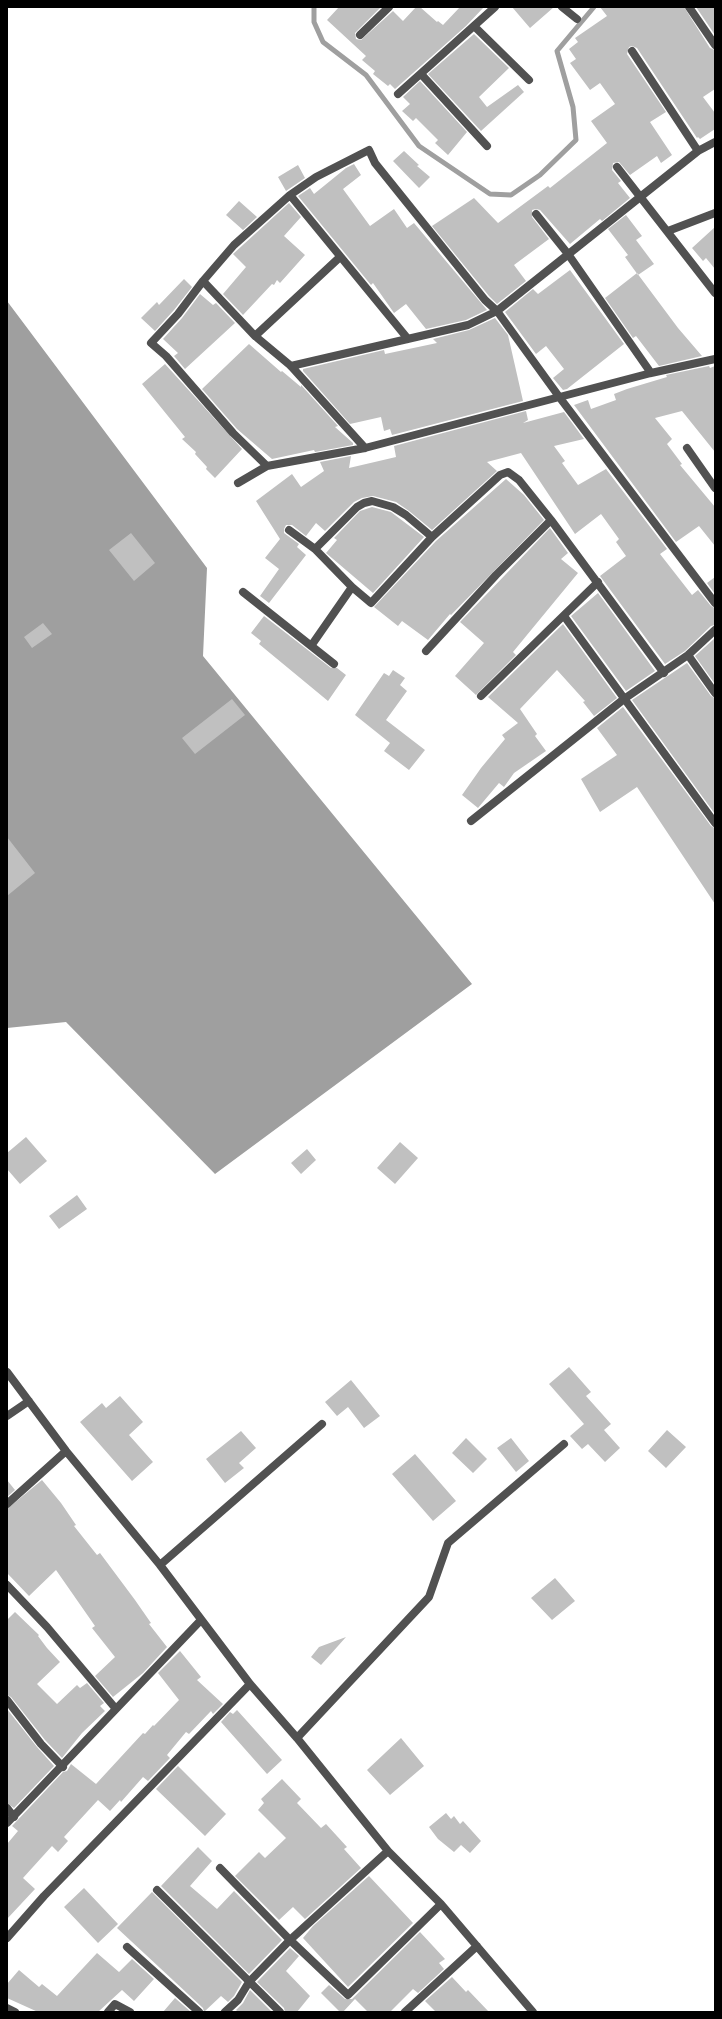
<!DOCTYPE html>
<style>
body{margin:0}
#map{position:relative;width:722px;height:2019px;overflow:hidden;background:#fff;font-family:"IBM Plex Sans",sans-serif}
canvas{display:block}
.frame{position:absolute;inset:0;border:8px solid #000;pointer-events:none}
</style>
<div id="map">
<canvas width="722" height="2019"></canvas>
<div class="frame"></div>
</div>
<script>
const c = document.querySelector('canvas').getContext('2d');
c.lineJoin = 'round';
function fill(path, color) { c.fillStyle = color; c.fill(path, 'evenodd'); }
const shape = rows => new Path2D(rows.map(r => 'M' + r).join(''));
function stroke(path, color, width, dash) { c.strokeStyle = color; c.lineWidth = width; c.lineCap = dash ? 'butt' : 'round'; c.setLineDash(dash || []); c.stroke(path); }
fill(shape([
 [7,301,207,568,203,656,472,984,215,1174,66,1022,7,1028]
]), '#9f9f9f');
stroke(shape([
 [314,7,314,22,323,42,366,75,419,146,490,194,511,195,540,175,576,140,573,107,557,51,594,7]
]), '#9f9f9f', 5);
fill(shape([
 [339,7,381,7,355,33,356,39,361,40,393,11,403,21,416,7,420,7,437,22,438,21,443,25,460,7,484,7,466,26,395,89,390,84,388,86,373,74,375,71,362,60,366,56,327,20],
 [512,7,554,7,530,28],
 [600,7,684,7,710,48,715,50,715,89,703,97,715,113,715,129,700,139,698,137,697,138,637,48,632,46,629,47,627,54,666,112,650,122,672,155,661,163,657,156,630,175,619,162,613,163,612,170,621,181,618,183,630,198,602,221,600,219,570,244,540,210,536,209,532,210,532,217,549,239,514,265,526,281,497,304,489,296,432,226,474,198,498,223,548,186,550,188,607,143,591,121,615,104,600,83,590,90,570,63,576,59,569,49,578,42,575,38,607,16],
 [696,7,715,7,715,35],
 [474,34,509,68,479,97,487,107,518,85,524,92,481,131,428,74],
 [420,81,467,132,448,155,435,143,438,140,416,118,413,121,402,111,410,104,403,97],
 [404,151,419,165,417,166,430,177,419,188,393,161],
 [354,164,361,175,343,189,370,226,394,209,407,228,414,223,487,310,466,320,426,329,406,304,394,313,373,283,371,285,298,196,310,188,314,194,346,168],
 [298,165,305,178,286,191,278,177],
 [239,201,257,217,243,230,226,215],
 [289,203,301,217,284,236,305,255,280,283,277,280,274,285,272,284,243,315,223,294,246,267,233,254],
 [626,215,642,236,636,240,654,264,638,275,625,257,628,255,608,229],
 [715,227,715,269,706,258,703,261,692,248],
 [570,270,624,344,567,389,563,390,553,378,564,369,546,346,536,354,505,312,533,289,538,294],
 [637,273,678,328,702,356,659,366,636,336,633,338,605,298],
 [184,279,192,287,174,310,155,331,141,318,157,302,159,305],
 [200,294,213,305,216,303,235,323,185,369,174,356,178,353,163,339,182,318],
 [495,318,508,335,523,401,392,435,390,429,384,431,381,417,350,424,303,371,303,369,384,350,385,354,437,343,433,339,469,330],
 [249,344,281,372,282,371,301,387,301,385,338,426,335,427,353,443,353,445,315,452,314,450,272,459,237,429,202,389],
 [165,364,242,449,215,478,206,469,207,467,195,454,196,452,182,439,185,437,142,384],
 [709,366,710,368,715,366,715,452,682,411,655,418,672,439,667,444,682,464,680,465,715,507,715,546,699,526,676,542,574,405,588,400,591,409,616,400,614,394,627,389,667,377,666,375],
 [526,411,528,420,523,423,564,412,584,439,554,446,565,461,562,463,578,485,606,469,667,549,660,554,692,595,698,590,711,606,715,608,715,625,711,626,685,651,665,664,600,576,626,556,616,542,619,539,601,514,575,534,521,453,487,462,497,471,432,530,409,511,396,502,373,496,362,498,354,502,325,531,316,523,306,536,292,525,286,525,284,529,284,533,299,544,297,547,306,555,269,603,260,596,279,569,265,558,280,539,256,501,292,474,301,487,324,471,320,462,351,456,349,468,396,457,394,446],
 [506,479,524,495,544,520,451,615,450,614,428,640,402,621,398,626,374,607,436,541],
 [372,507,391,512,424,537,373,593,326,553,337,540,334,538,360,511],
 [550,528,568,553,561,559,578,573,513,652,516,655,476,695,455,676,484,643,460,622],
 [131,533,155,563,134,581,109,550],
 [715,577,715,594,707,583],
 [598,593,655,671,626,691,571,616],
 [264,616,331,668,337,668,346,675,328,701,259,644,261,641,251,633],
 [43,623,52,634,32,648,24,637],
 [563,624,617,698,594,716,583,702,585,701,557,670,520,709,537,734,535,736,546,751,514,773,504,787,499,783,478,808,462,795,481,768,505,739,502,735,518,723,488,697],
 [715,638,715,684,695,656],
 [687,663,711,696,715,698,715,814,632,700],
 [393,670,405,678,400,685,407,691,386,720,425,750,409,770,384,751,390,743,355,715,384,673,389,676],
 [232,699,245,715,195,754,182,738],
 [623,707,711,826,715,828,715,904,637,787,600,812,581,779,617,755,597,728],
 [7,837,35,873,7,896],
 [26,1137,47,1161,20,1184,7,1169,7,1153],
 [400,1142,418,1158,395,1184,377,1168],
 [307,1149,316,1160,301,1174,291,1163],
 [77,1195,87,1209,59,1229,49,1216],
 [569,1367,591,1392,586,1396,611,1424,604,1430,620,1448,605,1462,588,1444,582,1449,570,1436,584,1424,549,1384],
 [351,1380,380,1416,364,1428,348,1407,337,1416,325,1402],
 [120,1396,143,1422,129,1435,153,1462,132,1481,80,1422,102,1403,106,1408],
 [667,1430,686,1447,666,1468,648,1451],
 [241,1431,256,1448,239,1463,244,1468,225,1483,206,1459],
 [466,1438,487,1459,473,1473,452,1453],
 [511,1438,529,1461,516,1472,497,1448],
 [415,1454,456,1501,433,1521,392,1474],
 [7,1480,15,1490,7,1497],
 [42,1480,61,1503,76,1525,74,1526,97,1555,100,1553,135,1600,151,1623,149,1624,167,1647,143,1673,113,1697,95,1676,115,1657,92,1628,95,1626,56,1570,29,1596,7,1573,7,1509],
 [555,1578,575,1601,552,1620,531,1598],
 [15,1612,39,1635,38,1636,47,1648,60,1662,37,1684,57,1704,77,1685,80,1688,87,1683,104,1703,100,1706,105,1711,82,1733,62,1758,45,1740,11,1697,7,1695,7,1620],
 [346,1637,321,1665,311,1657,319,1647],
 [180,1651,201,1677,197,1680,223,1704,213,1714,211,1711,189,1734,186,1732,167,1755,170,1758,148,1781,143,1777,121,1802,120,1800,110,1811,98,1800,64,1837,68,1841,58,1852,52,1846,23,1878,35,1889,7,1919,7,1844,18,1831,12,1826,63,1772,67,1771,71,1764,96,1784,143,1733,145,1734,153,1725,154,1726,179,1700,158,1673],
 [7,1709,37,1747,54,1766,14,1808,7,1803],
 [237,1710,282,1760,267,1774,221,1722,230,1712,233,1714],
 [401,1738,424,1766,390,1795,367,1770],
 [178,1766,226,1814,205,1836,156,1789],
 [282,1779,301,1799,297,1803,321,1828,326,1824,347,1847,344,1849,361,1868,305,1919,293,1907,279,1920,235,1876,259,1852,265,1858,286,1838,258,1810,264,1803,261,1799],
 [446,1813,451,1819,454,1816,460,1824,463,1821,481,1841,470,1853,461,1845,454,1852,438,1839,429,1827],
 [198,1847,212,1861,190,1886,217,1909,234,1891,282,1940,249,1974,161,1886],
 [369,1876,413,1923,348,1987,303,1938,313,1926],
 [84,1888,118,1924,98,1943,64,1907],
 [152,1892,242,1982,234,1996,228,2002,221,1996,204,2012,203,2008,117,1928],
 [420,1932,445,1959,439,1963,444,1969,418,1993,413,1989,390,2012,368,2012,355,1999,343,2012,340,2012,321,1993,329,1985,345,1999,352,1999],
 [290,1948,299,1956,286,1971,310,1996,297,2012,285,2012,284,2008,257,1982],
 [97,1953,119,1972,132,1959,154,1979,134,2001,122,1990,98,2012,38,2012,7,1998,7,1984,19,1970,39,1987,42,1984,57,1996],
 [452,1977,466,1992,468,1990,489,2012,436,2012,425,2001],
 [250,1990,272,2012,238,2012,236,2010,243,2003],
 [175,1998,191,2012,163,2012]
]), '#c0c0c0');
stroke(shape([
 [562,7,577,19],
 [689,7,715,45],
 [475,27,529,80],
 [360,35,389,7],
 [632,51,698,151],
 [421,74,487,146],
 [398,94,495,7],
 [617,167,715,293],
 [290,195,408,339],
 [536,214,568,254,651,373],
 [668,231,715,213],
 [203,281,178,314,151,343,166,356,233,433,267,466],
 [255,336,340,257],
 [291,366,468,325,497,311,698,151,715,142],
 [365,448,291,366,255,336,203,281,234,245,290,195,316,177,369,150,375,163,485,300,497,311,560,398,715,603],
 [687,448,715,488],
 [238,483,267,466,365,448,651,373,715,359],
 [289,530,315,549,352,587,311,646],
 [315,549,357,507,364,503,372,501,393,507,406,515,432,537],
 [352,587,371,603,432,537,500,475,508,472,519,480,551,520,664,673],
 [243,592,334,664],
 [564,616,715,823],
 [426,651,496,575,551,520],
 [688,655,715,693],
 [481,696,598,582],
 [471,821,624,699,688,655,715,630],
 [7,1372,66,1451,160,1565,250,1684,297,1738,388,1851,441,1904,533,2012],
 [7,1416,29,1401],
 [7,1504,66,1451],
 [160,1565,322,1424],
 [7,1585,47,1627,116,1709,7,1823],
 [7,1700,41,1744,63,1767],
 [116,1709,201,1620],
 [297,1738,429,1597,448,1543,564,1444],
 [7,1808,14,1817],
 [220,1868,290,1940,348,1995,441,1904],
 [157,1890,280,2012],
 [7,1938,44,1896,250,1684],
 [127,1947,199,2012],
 [7,2008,15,2012],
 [108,2012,115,2004,130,2012],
 [225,2012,238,2000,249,1982,290,1940,388,1851],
 [405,2012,477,1946]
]), '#515151', 8);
</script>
